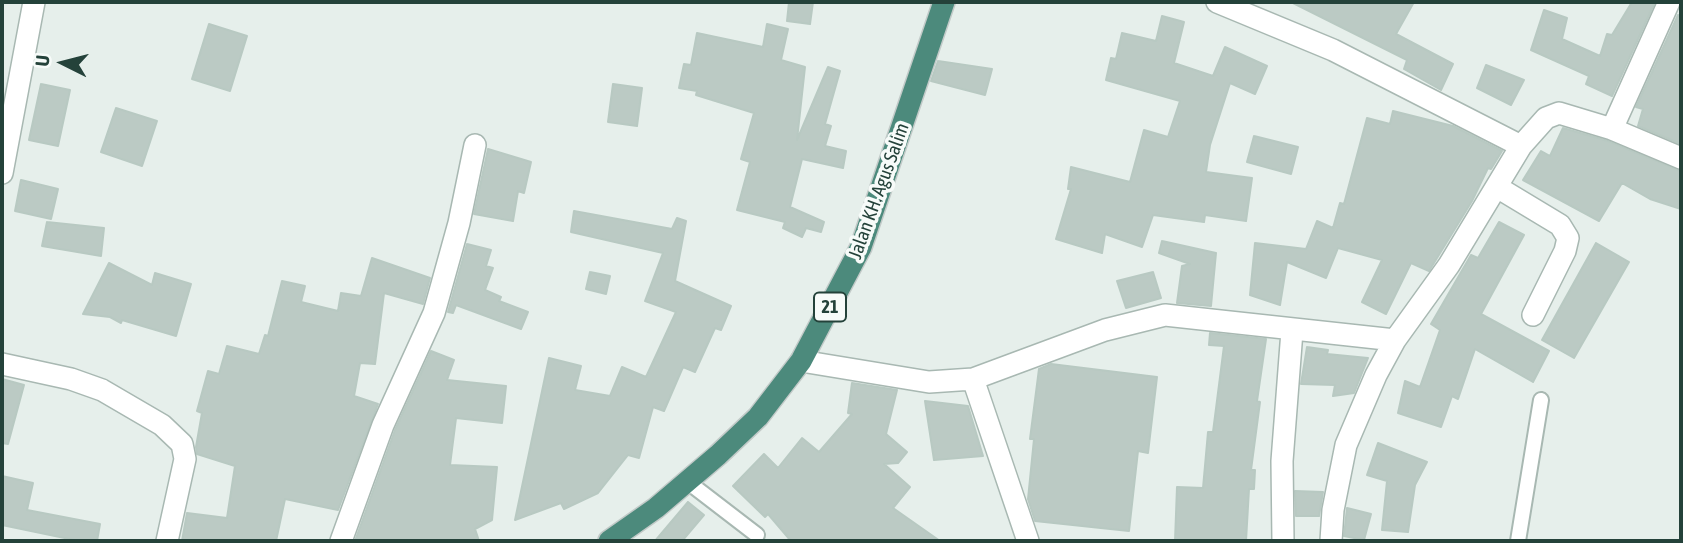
<!DOCTYPE html>
<style>
body{margin:0}
#map{position:relative;width:1683px;height:543px;overflow:hidden;background:#e6efeb;font-family:"Asap Condensed",sans-serif}
canvas{display:block}
.frame{position:absolute;inset:0;border:4px solid #24423a;pointer-events:none}
.north{position:absolute;left:28px;top:28px;width:70px;height:70px;-webkit-text-stroke:5px #f7fbf9;paint-order:stroke;rotate:276deg;font-size:19px;font-weight:700;line-height:28px;text-align:center;color:#24423a}
.north::after{content:'';display:block;margin:auto;width:24px;height:32px;background:#24423a;clip-path:polygon(50% 0,100% 100%,50% 72%,0 100%)}
</style>
<div id="map">
<canvas width="1683" height="543"></canvas>
<div class="frame"></div>
<div class="north">U</div>
</div>
<script>
const c = document.querySelector('canvas').getContext('2d');
c.lineJoin = 'round';
function fill(path, color) { c.fillStyle = color; c.fill(path, 'evenodd'); }
const shape = rows => new Path2D(rows.map(r => 'M' + r).join(''));
function stroke(path, color, width, dash) { c.strokeStyle = color; c.lineWidth = width; c.lineCap = dash ? 'butt' : 'round'; c.setLineDash(dash || []); c.stroke(path); }
function drawText(font, color, halo, rows, align = 'center') {
  c.font = font + ' "Asap Condensed",sans-serif'; c.lineWidth = 7; c.setLineDash([]); c.textBaseline = 'middle'; c.strokeStyle = halo; c.fillStyle = color; for (const [text, x, y, turn = 0] of rows) {
    c.save(); c.translate(x, y); c.rotate((+turn || 0) * Math.PI / 180); c.textAlign = isNaN(turn) ? turn : align; if (halo) c.strokeText(text, 0, 0); c.fillText(text, 0, 0); c.restore();
  }
}
const building = shape([
 [789,2,813,2,810,24,787,21,789,2],
 [1291,2,1414,2,1396,34,1453,64,1441,90,1404,69,1407,60,1291,2],
 [1632,2,1655,2,1612,96,1586,84,1589,76,1531,50,1544,10,1567,18,1562,39,1600,56,1607,34,1612,35,1632,2],
 [1678,15,1681,16,1681,144,1638,126,1643,109,1636,107,1678,15],
 [1162,16,1184,22,1174,63,1213,76,1225,47,1267,66,1255,94,1230,83,1210,145,1206,172,1252,178,1246,221,1205,215,1204,222,1153,215,1142,247,1105,234,1102,253,1056,239,1071,189,1068,189,1071,167,1130,182,1144,130,1168,137,1180,101,1106,80,1111,58,1116,59,1122,33,1156,41,1162,16],
 [209,24,247,36,230,91,192,79,209,24],
 [767,24,788,29,781,60,805,67,797,140,828,67,840,71,825,124,831,126,825,146,846,151,843,168,802,159,790,207,824,222,821,232,806,228,802,237,783,228,785,222,737,210,750,162,741,159,754,113,696,95,697,91,679,88,684,64,691,65,697,33,763,47,767,24],
 [938,61,992,69,985,95,931,81,938,61],
 [1486,65,1524,80,1511,105,1477,88,1486,65],
 [41,84,70,90,58,146,29,140,41,84],
 [613,84,642,88,637,126,608,122,613,84],
 [116,108,157,121,142,166,101,152,116,108],
 [1393,111,1453,126,1502,151,1491,169,1488,168,1472,201,1429,271,1411,263,1386,314,1362,302,1382,260,1338,248,1326,278,1287,262,1280,305,1250,295,1255,243,1306,249,1317,221,1333,228,1340,203,1344,204,1367,118,1390,124,1393,111],
 [1563,128,1608,141,1681,171,1681,209,1650,199,1622,183,1599,221,1523,180,1541,151,1550,156,1563,128],
 [1254,136,1298,147,1291,174,1247,162,1254,136],
 [488,149,531,162,524,193,518,191,513,221,474,214,488,149],
 [21,180,58,189,51,219,15,211,21,180],
 [574,211,672,229,677,218,686,221,675,281,731,306,721,330,715,328,695,372,683,367,664,411,653,407,639,458,628,455,598,493,564,509,561,503,515,520,549,358,581,366,575,390,610,396,622,367,646,377,676,312,645,301,663,253,571,232,574,211],
 [47,222,104,228,101,256,42,246,47,222],
 [1499,222,1524,235,1481,314,1549,351,1533,382,1475,349,1458,399,1452,396,1441,427,1398,413,1405,381,1420,387,1440,330,1431,324,1471,255,1478,258,1499,222],
 [1162,241,1216,253,1211,306,1177,303,1182,266,1190,264,1159,253,1162,241],
 [1596,243,1629,262,1574,358,1542,340,1596,243],
 [467,244,491,250,486,266,493,268,485,290,501,297,499,301,528,312,521,329,456,305,453,313,448,312,467,244],
 [372,258,430,278,423,304,384,293,375,364,360,363,354,396,378,404,338,510,285,499,276,541,182,541,187,513,227,518,235,466,197,454,196,447,202,413,197,411,208,371,219,374,227,346,259,354,265,335,268,336,282,281,305,286,301,302,338,311,341,293,361,296,372,258],
 [109,263,152,285,155,273,191,284,176,336,122,320,121,323,110,317,83,314,109,263],
 [590,272,610,276,606,294,586,289,590,272],
 [1153,272,1161,298,1126,308,1117,281,1153,272],
 [1210,333,1266,339,1257,401,1260,402,1251,470,1255,470,1254,489,1249,489,1246,541,1175,541,1177,487,1203,488,1208,432,1213,432,1224,346,1209,345,1210,333],
 [1307,347,1328,350,1327,354,1368,358,1354,393,1333,396,1335,385,1301,384,1307,347],
 [431,351,454,360,447,380,506,386,502,423,456,418,450,465,497,467,492,520,475,529,479,541,355,541,395,430,431,351],
 [1051,364,1157,377,1148,453,1138,451,1129,531,1035,521,1028,499,1034,439,1030,439,1039,369,1051,364],
 [2,379,24,385,8,444,2,443,2,379],
 [852,383,897,390,886,434,907,452,898,463,884,464,910,487,893,508,940,541,791,541,768,514,765,517,733,486,764,454,778,468,802,438,819,452,852,414,848,413,852,383],
 [925,401,968,406,983,456,934,460,925,401],
 [1378,443,1427,462,1415,485,1408,532,1382,530,1387,481,1367,475,1378,443],
 [2,476,33,483,27,510,100,524,97,541,79,541,2,525,2,476],
 [1295,491,1323,492,1319,516,1296,516,1295,491],
 [688,502,704,515,682,541,655,541,688,502],
 [1347,508,1371,514,1364,540,1344,536,1347,508]
]);
fill(building, '#bbcac4');
stroke(building, '#b8c9c2', 2);
const service = shape([
 [688,482,757,535],
 [1518,541,1541,400]
]);
const minor = shape([
 [1217,2,1333,50,1521,146,1546,118,1559,113,1612,129,1681,158],
 [1612,129,1669,2],
 [2,173,34,2],
 [1497,187,1560,225,1568,238,1565,251,1533,315],
 [801,361,929,382,973,379,1105,330,1165,315,1395,340],
 [2,364,71,379,102,390,162,425,182,444,185,459,167,541],
 [973,379,1028,541],
 [341,541,383,425,434,313,459,223,475,145],
 [1283,541,1282,461,1292,331],
 [1331,541,1333,510,1346,445,1376,375,1395,340,1449,265,1521,146]
]);
const trunk = shape([
 [609,541,656,508,718,455,758,417,801,361,861,247,944,2]
]);
stroke(service, '#a8b8b2', 18);
stroke(minor, '#a8b8b2', 24);
stroke(trunk, '#c2cac8', 24);
stroke(service, '#fff', 14);
stroke(minor, '#fff', 21);
stroke(trunk, '#4c8a7c', 21);
for (const [x, y, w] of [
 [830,307,32]
]) { const box = new Path2D(); box.roundRect(x - w / 2, y - 14.5, w, 29, 5); c.fillStyle = '#f7fbf9'; c.fill(box); stroke(box, '#24423a', 2); }
drawText('bold 18px', '#24423a', null, [
 ["21",830,307]
]);
drawText('19px', '#24423a', '#f7fbf9', [
 ["Jalan KH. Agus Salim",879,191,-70]
]);
</script>
